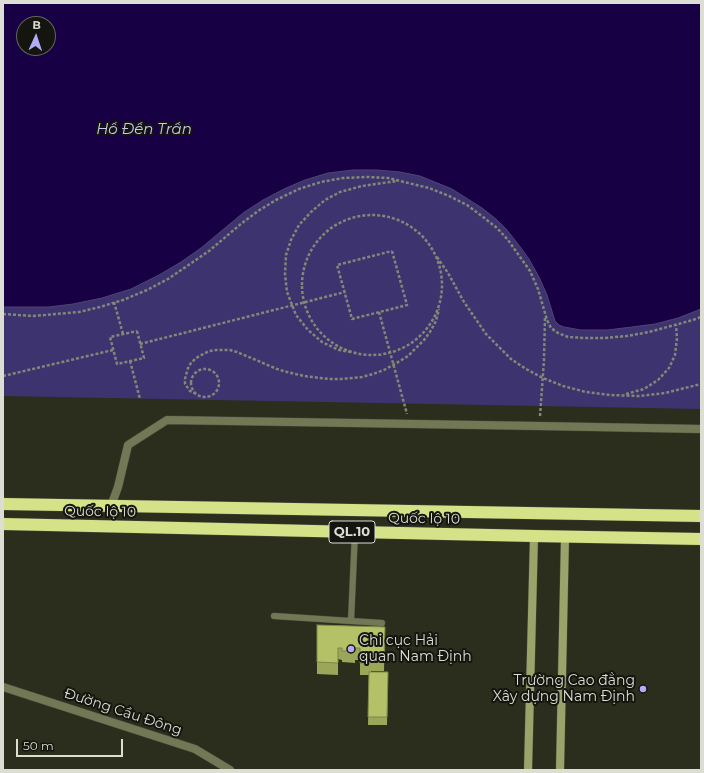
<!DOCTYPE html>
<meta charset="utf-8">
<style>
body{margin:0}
#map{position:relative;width:704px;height:773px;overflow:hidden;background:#2b2e1d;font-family:Montserrat,sans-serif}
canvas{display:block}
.frame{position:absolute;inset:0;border:4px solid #dcded3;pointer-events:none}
.north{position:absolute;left:16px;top:16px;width:40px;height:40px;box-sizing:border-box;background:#14150e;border:1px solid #64655d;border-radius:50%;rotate:3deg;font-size:11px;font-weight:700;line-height:16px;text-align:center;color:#dcded3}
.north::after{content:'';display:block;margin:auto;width:14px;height:18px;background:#b3acf9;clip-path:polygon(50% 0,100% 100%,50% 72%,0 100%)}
.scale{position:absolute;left:16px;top:739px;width:107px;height:18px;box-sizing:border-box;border:2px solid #dcded3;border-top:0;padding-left:5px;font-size:12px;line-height:14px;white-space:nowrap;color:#dcded3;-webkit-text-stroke:3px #14150e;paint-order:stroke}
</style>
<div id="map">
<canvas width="704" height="773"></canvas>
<div class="frame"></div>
<div class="north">B</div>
<div class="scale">50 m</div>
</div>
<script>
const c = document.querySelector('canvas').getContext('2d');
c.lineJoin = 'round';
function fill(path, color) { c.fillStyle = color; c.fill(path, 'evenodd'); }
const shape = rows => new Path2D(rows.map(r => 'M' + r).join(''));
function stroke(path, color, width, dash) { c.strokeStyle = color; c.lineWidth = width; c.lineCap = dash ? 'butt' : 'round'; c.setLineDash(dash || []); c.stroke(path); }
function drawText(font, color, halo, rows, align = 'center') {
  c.font = font + ' Montserrat,sans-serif'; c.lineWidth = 4; c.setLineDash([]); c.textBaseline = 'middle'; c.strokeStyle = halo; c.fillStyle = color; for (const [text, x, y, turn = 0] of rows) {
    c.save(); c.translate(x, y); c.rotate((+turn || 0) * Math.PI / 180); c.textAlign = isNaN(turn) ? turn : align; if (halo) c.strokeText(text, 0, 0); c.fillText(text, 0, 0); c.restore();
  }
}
fill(shape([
 [3,3,701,3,701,409,3,396],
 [24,24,48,24,48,48,24,48]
]), '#3d346f');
const water = shape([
 [3,3,701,3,701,309,678,318,655,324,632,327,607,330,581,330,564,327,559,325,555,321,547,295,539,277,529,259,518,244,507,230,496,219,482,208,452,189,420,176,400,172,377,170,353,170,328,173,305,180,286,188,263,200,243,213,201,248,181,262,159,275,131,289,102,298,73,304,49,307,3,307,3,3],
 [24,24,48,24,48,48,24,48,24,24]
]);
fill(water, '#170044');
stroke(water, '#52436f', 1);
const lane = shape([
 [274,616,382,623],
 [351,621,355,532]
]);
const street = shape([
 [111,506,118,487,128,445,167,420,539,426,701,429],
 [3,687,195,749,230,770]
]);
const secondary = shape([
 [528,770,534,536],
 [560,770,565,537]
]);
const highway = shape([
 [3,504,701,516],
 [3,524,534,536,701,539]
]);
stroke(lane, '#474a3a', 7);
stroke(street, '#474a3a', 9);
stroke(secondary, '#474a3a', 9);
stroke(highway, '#474a3a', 13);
stroke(shape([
 '302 285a70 70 0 1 1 140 0a70 70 0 1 1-140 0Z',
 [392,251,407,305,352,319,337,265,392,251],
 [437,257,448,273,464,302,486,334,511,359,526,369,543,378,563,386,586,392,610,395,639,396,665,393,701,384],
 [114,302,123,334],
 [379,312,407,414],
 [3,314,33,316,79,312,100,307,123,300,147,290,168,279,209,251,242,223,258,211,276,200,299,189,321,182,343,178,367,177,388,178,400,181,429,188,449,196,467,205,483,217,497,228,508,240,530,271,538,289,547,320,551,328,558,333,568,337,585,338,605,338,627,336,649,332,693,320,701,317],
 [137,331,144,358,117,364,110,337,137,331],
 [140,344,345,292],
 [351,352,339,350,322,342,308,330,296,315,287,292,285,274,286,255,291,240,299,225,311,212,325,200,340,192,362,186,397,181],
 [130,361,140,399],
 '191 383a14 14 0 1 1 28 0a14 14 0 1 1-28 0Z',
 [3,376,113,350],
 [196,394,190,391,185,384,185,379,188,368,191,363,196,358,209,351,216,350,230,350,237,352,277,369,287,372,304,376,329,379,341,379,362,377,373,374,384,370,400,361,408,356,424,340,430,332,436,321,439,309],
 [626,394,644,389,658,380,669,368,675,355,677,338,676,325],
 [540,416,544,360,545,317]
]), '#848678', 2.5, [3, 2]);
stroke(lane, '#727855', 6);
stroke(street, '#727855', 8);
stroke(secondary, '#9aa36a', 8);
stroke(highway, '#d5e287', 12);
fill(shape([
 [317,625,385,627,384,671,371,671,371,672,388,672,387,725,368,725,369,675,360,675,360,660,355,660,355,663,342,662,342,660,338,659,338,675,317,674]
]), '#9ba659');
const building = shape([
 [317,625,385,627,384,659,371,659,370,663,360,663,360,648,355,648,355,651,342,651,342,648,338,648,338,663,317,662,317,625],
 [369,672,388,672,387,717,368,717,369,672]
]);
fill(building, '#b4c167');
stroke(building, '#7e8748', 1);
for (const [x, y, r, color] of [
 [351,649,4,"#b3acf9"],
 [643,689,4,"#b3acf9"]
]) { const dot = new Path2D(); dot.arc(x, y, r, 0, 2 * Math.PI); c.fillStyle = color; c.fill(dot); stroke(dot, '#14150e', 1.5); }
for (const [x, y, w] of [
 [352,532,46]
]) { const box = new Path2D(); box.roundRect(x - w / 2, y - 11, w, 22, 3); c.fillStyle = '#14150e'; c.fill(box); stroke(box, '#dcded3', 1); }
drawText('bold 13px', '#dcded3', null, [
 ["QL.10",352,532]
]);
drawText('14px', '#dcded3', '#14150e', [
 ["Quốc lộ 10",100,512,1],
 ["Quốc lộ 10",424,519,1],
 ["Đường Cầu Đông",123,712,18]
]);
drawText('14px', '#dcded3', '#14150e', [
 ["Chi cục Hải",359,641],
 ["quan Nam Định",359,657],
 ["Trường Cao đẳng",635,681,"right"],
 ["Xây dựng Nam Định",635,697,"right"]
], 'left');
drawText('italic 15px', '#c9c6f0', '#14150e', [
 ["Hồ Đền Trần",144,130]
]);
</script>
